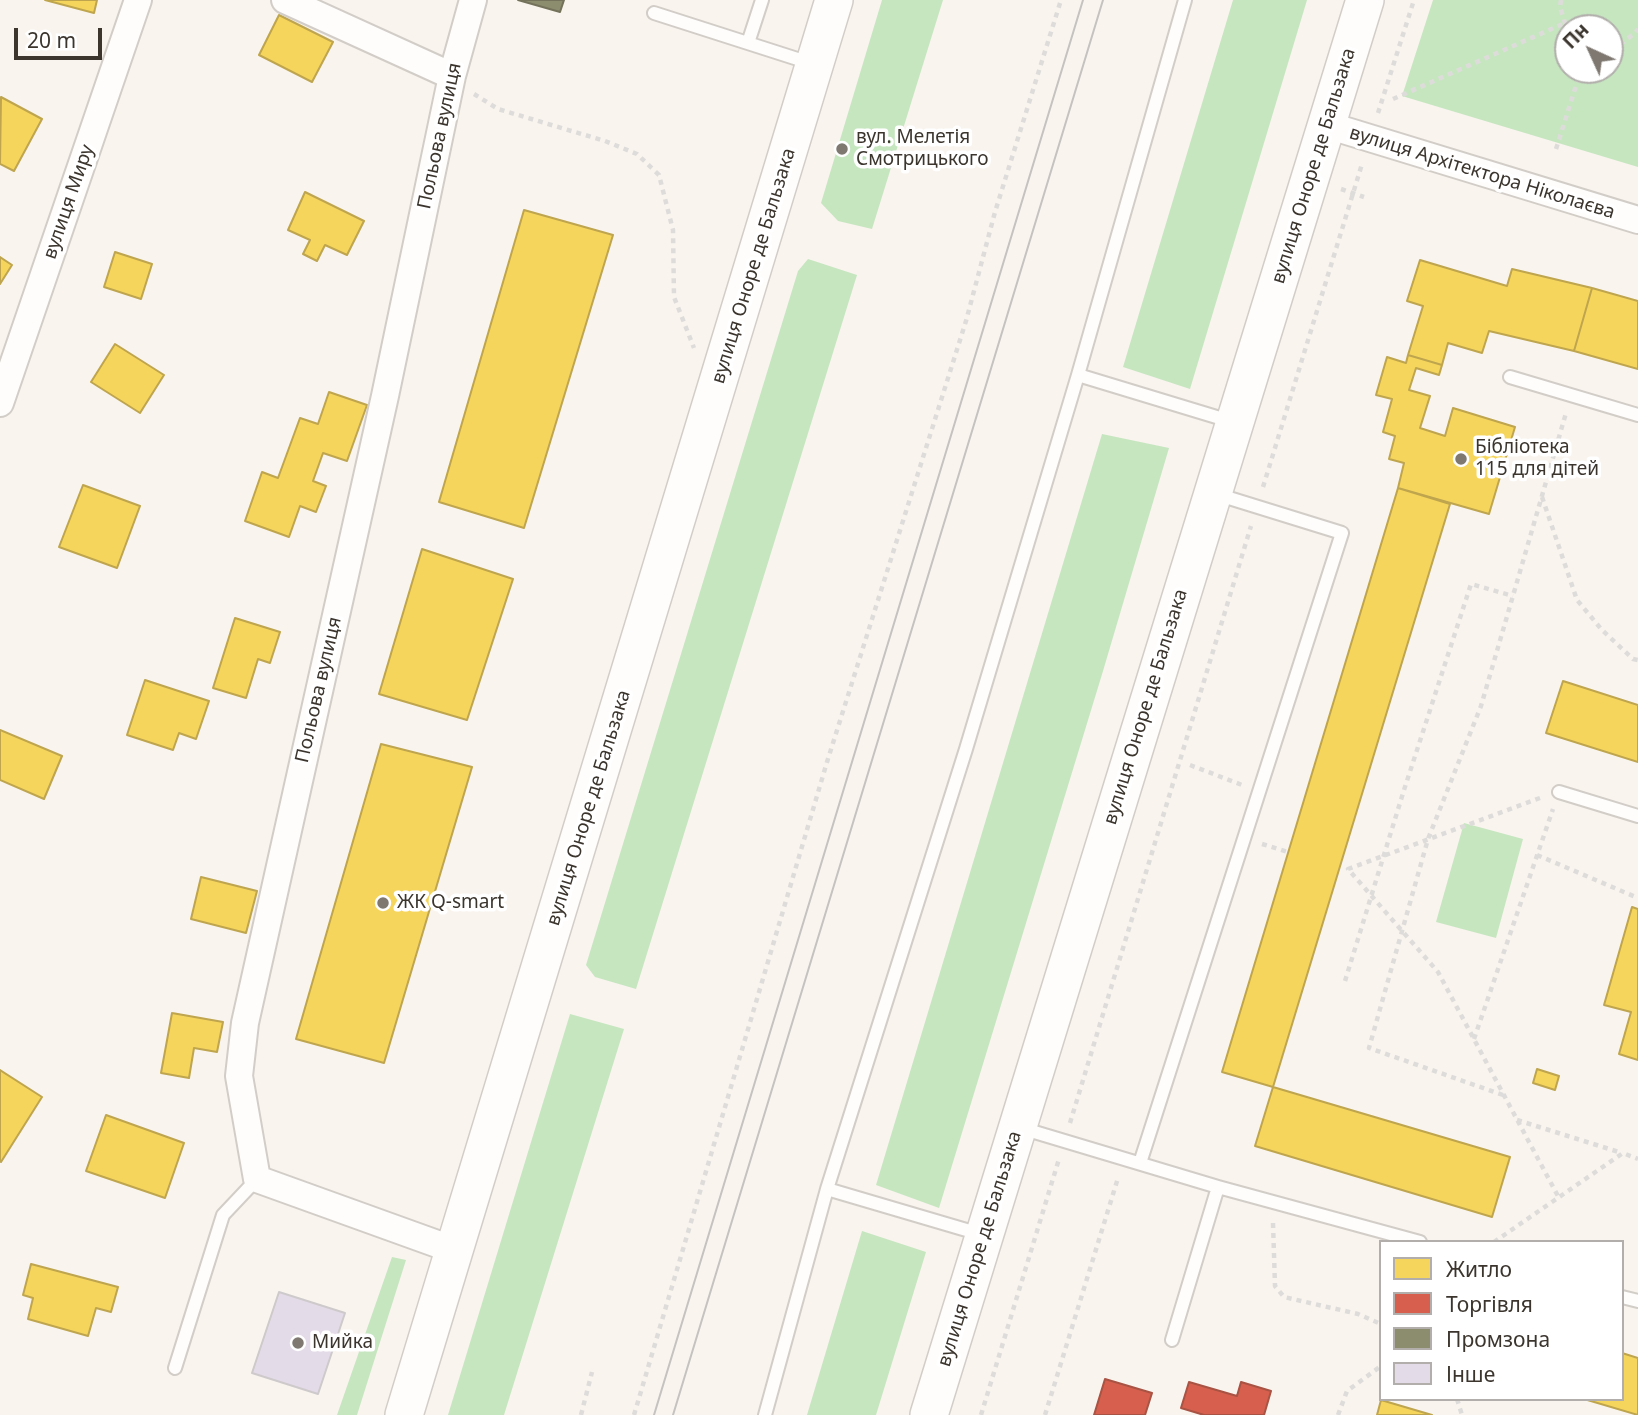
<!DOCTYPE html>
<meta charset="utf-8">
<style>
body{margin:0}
#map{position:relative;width:1638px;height:1415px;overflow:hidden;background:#f9f4ee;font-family:"Noto Sans",sans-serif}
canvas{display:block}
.legend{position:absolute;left:1379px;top:1240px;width:245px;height:161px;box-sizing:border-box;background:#fff;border:2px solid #b1aeab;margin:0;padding:9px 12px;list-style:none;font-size:21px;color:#3b352e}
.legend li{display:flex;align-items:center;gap:14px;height:35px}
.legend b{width:35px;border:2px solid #b1aeab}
.north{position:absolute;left:1554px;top:14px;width:70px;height:70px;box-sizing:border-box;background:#fff;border:2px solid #b1aeab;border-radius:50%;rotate:315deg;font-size:19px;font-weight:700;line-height:28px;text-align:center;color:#3b352e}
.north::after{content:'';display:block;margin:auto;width:24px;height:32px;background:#7e7871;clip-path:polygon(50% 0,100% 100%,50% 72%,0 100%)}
.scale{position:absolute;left:14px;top:28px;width:88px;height:32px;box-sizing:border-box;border:4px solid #3b352e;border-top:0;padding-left:9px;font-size:21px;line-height:24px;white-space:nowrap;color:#3b352e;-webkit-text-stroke:5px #fff;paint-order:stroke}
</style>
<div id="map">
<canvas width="1638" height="1415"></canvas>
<ul class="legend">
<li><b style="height:19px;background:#f6d55c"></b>Житло</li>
<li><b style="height:19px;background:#d6604d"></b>Торгівля</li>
<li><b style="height:19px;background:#8c8c6e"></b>Промзона</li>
<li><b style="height:19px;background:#e4dbe8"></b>Інше</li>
</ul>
<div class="north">Пн</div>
<div class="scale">20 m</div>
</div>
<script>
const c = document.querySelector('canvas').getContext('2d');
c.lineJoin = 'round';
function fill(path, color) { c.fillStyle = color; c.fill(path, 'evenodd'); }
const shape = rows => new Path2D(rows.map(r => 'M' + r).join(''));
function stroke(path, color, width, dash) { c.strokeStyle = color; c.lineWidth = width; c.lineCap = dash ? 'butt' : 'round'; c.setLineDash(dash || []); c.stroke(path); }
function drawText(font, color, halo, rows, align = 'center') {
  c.font = font + ' "Noto Sans",sans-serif'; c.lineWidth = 7; c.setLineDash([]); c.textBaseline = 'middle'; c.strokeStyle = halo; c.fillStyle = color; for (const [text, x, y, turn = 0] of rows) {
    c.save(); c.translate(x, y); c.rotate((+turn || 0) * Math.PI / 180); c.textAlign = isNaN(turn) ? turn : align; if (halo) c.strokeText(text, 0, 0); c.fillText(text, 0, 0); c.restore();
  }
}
fill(shape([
 [882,0,943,0,872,229,838,221,821,203],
 [1233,0,1307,0,1190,389,1123,367],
 [1433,0,1638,0,1638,167,1402,96],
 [1568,28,1610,28,1610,70,1568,70],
 [808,259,857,275,636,989,595,977,586,965,798,271],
 [1102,434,1169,448,1103,671,939,1208,876,1185],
 [1464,823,1523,839,1496,938,1436,922],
 [570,1014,624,1029,504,1415,448,1415],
 [862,1231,926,1252,876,1415,807,1415],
 [392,1257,406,1260,357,1415,337,1415]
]), '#c6e6c0');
const homes = shape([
 [45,0,97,0,94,13,45,0],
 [279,15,333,42,312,82,259,55,279,15],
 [1,97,42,119,14,171,0,164,1,97],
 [305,192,364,221,347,255,325,245,317,261,303,254,310,240,288,230,305,192],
 [524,210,613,235,524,528,439,502,524,210],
 [115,252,152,264,141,299,104,287,115,252],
 [0,257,12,265,0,284,0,257],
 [1420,260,1507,286,1512,269,1592,288,1574,351,1489,331,1482,353,1448,343,1442,365,1408,355,1423,306,1407,301,1420,260],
 [1592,288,1638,301,1638,369,1574,351,1592,288],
 [115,344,164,375,140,413,91,382,115,344],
 [1408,355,1442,365,1439,375,1416,368,1409,390,1430,396,1420,428,1445,436,1453,408,1515,427,1489,514,1398,488,1404,463,1389,459,1395,436,1383,432,1392,399,1376,395,1387,357,1406,363,1408,355],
 [329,392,367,405,347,461,323,453,313,481,326,486,316,512,300,506,289,537,245,521,262,472,278,478,300,418,318,424,329,392],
 [83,485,140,506,117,568,59,547,83,485],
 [1398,488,1450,504,1273,1087,1222,1072,1398,488],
 [422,549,513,579,467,720,379,694,422,549],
 [235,618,280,632,270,663,258,659,246,698,213,688,235,618],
 [145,680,209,701,196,739,179,733,173,750,127,735,145,680],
 [1563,681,1638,705,1638,762,1546,733,1563,681],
 [0,730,62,756,44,799,0,780,0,730],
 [381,744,472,767,384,1063,296,1039,381,744],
 [201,877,257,891,246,933,191,919,201,877],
 [1632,907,1638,909,1638,1060,1619,1054,1631,1012,1604,1005,1632,907],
 [172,1013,223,1022,217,1052,194,1048,189,1078,161,1073,172,1013],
 [1537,1069,1559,1076,1555,1090,1533,1083,1537,1069],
 [0,1070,42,1097,1,1162,0,1161,0,1070],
 [1273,1087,1510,1157,1492,1217,1255,1146,1273,1087],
 [106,1115,184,1143,165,1198,86,1171,106,1115],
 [31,1264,118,1287,111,1312,96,1308,88,1336,28,1319,33,1298,23,1295,31,1264],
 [1622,1353,1638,1358,1638,1415,1584,1399,1622,1399,1622,1353],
 [1381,1400,1432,1415,1377,1415,1381,1400]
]);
fill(homes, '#f6d55c');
stroke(homes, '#bea54e', 2);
const shops = shape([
 [1105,1379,1152,1393,1145,1415,1094,1415,1105,1379],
 [1189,1382,1237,1396,1241,1382,1271,1391,1264,1415,1204,1415,1181,1408,1189,1382]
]);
fill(shops, '#d6604d');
stroke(shops, '#a85344', 2);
const industry = shape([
 [518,0,564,0,560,12,518,0]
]);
fill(industry, '#8c8c6e');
stroke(industry, '#74725b', 2);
const building = shape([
 [279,1292,345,1313,318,1394,252,1373,279,1292]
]);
fill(building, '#e4dbe8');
stroke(building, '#cecacb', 2);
const lane = shape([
 [654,13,810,63],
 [748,43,762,0],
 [1078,375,1233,422],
 [1510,377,1638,415],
 [1559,792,1638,816],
 [1021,1128,1218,1187,1420,1242],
 [1140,1163,1342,533,1216,494],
 [827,1189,980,1234],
 [1622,1297,1638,1301],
 [1172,1340,1218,1187],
 [175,1368,223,1215,257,1179],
 [765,1415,827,1189,966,749,1078,375,1185,0]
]);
const street = shape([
 [285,0,452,76],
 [1327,125,1638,220],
 [0,403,138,0],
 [454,1250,257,1179,239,1076,245,1023,385,396,452,76,473,0]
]);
const secondary = shape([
 [404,1415,834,0],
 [929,1415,1365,0]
]);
stroke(lane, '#d2cdc7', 16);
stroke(street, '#d2cdc7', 30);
stroke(secondary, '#d2cdc7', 40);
stroke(shape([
 [1561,0,1560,7,1565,23,1568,28],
 [1610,46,1622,43,1635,33,1638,29],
 [474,94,498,109,605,141,637,154,659,175,673,230,674,297,694,348],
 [1393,99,1565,23],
 [1378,113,1414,0],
 [1556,149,1581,70],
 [1341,189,1364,197],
 [1263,487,1362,164],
 [1542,497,1577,600,1602,630,1633,659,1638,660],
 [1190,765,1242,785],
 [1540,798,1348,869,1438,972,1559,1198],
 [1262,844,1288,852],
 [1537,855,1638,898],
 [1345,981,1404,790,1471,584,1513,596],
 [1474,1039,1553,809],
 [1503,1095,1369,1048,1428,839,1481,706,1566,413],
 [1517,1120,1622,1153],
 [1070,1123,1251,526],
 [1273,1223,1275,1286,1284,1297,1358,1314,1381,1324],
 [1494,1242,1623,1153,1638,1159],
 [1457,1399,1462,1415],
 [581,1415,592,1372],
 [634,1415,827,762,966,321,995,212,1061,0],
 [981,1415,1059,1159],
 [1045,1415,1118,1178],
 [1338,1415,1347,1391,1381,1366]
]), '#dedcda', 4.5, [5, 5]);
stroke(lane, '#fefdfc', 12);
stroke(street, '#fefdfc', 26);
stroke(secondary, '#fefdfc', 37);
stroke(shape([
 [654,1415,1083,0],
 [673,1415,1103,0]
]), '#c4c3c1', 2);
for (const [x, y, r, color] of [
 [842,149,7,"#7e7871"],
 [1461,459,7,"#7e7871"],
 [383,903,7,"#7e7871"],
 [298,1343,7,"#7e7871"]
]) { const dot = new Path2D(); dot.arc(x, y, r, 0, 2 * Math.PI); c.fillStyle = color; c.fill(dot); stroke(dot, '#fff', 2.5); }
drawText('19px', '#3b352e', '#fff', [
 ["Польова вулиця",440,136,-78],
 ["вулиця Оноре де Бальзака",1314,166,-73],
 ["вулиця Архітектора Ніколаєва",1482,173,17],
 ["вулиця Миру",69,202,-71],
 ["вулиця Оноре де Бальзака",754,266,-73],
 ["Польова вулиця",319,690,-77],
 ["вулиця Оноре де Бальзака",1146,707,-73],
 ["вулиця Оноре де Бальзака",589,808,-73],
 ["вулиця Оноре де Бальзака",980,1249,-73]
]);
drawText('19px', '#3b352e', '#fff', [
 ["вул. Мелетія",856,138],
 ["Смотрицького",856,160],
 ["Бібліотека",1475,448],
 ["115 для дітей",1475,470],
 ["ЖК Q-smart",397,903],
 ["Мийка",312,1343]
], 'left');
</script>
